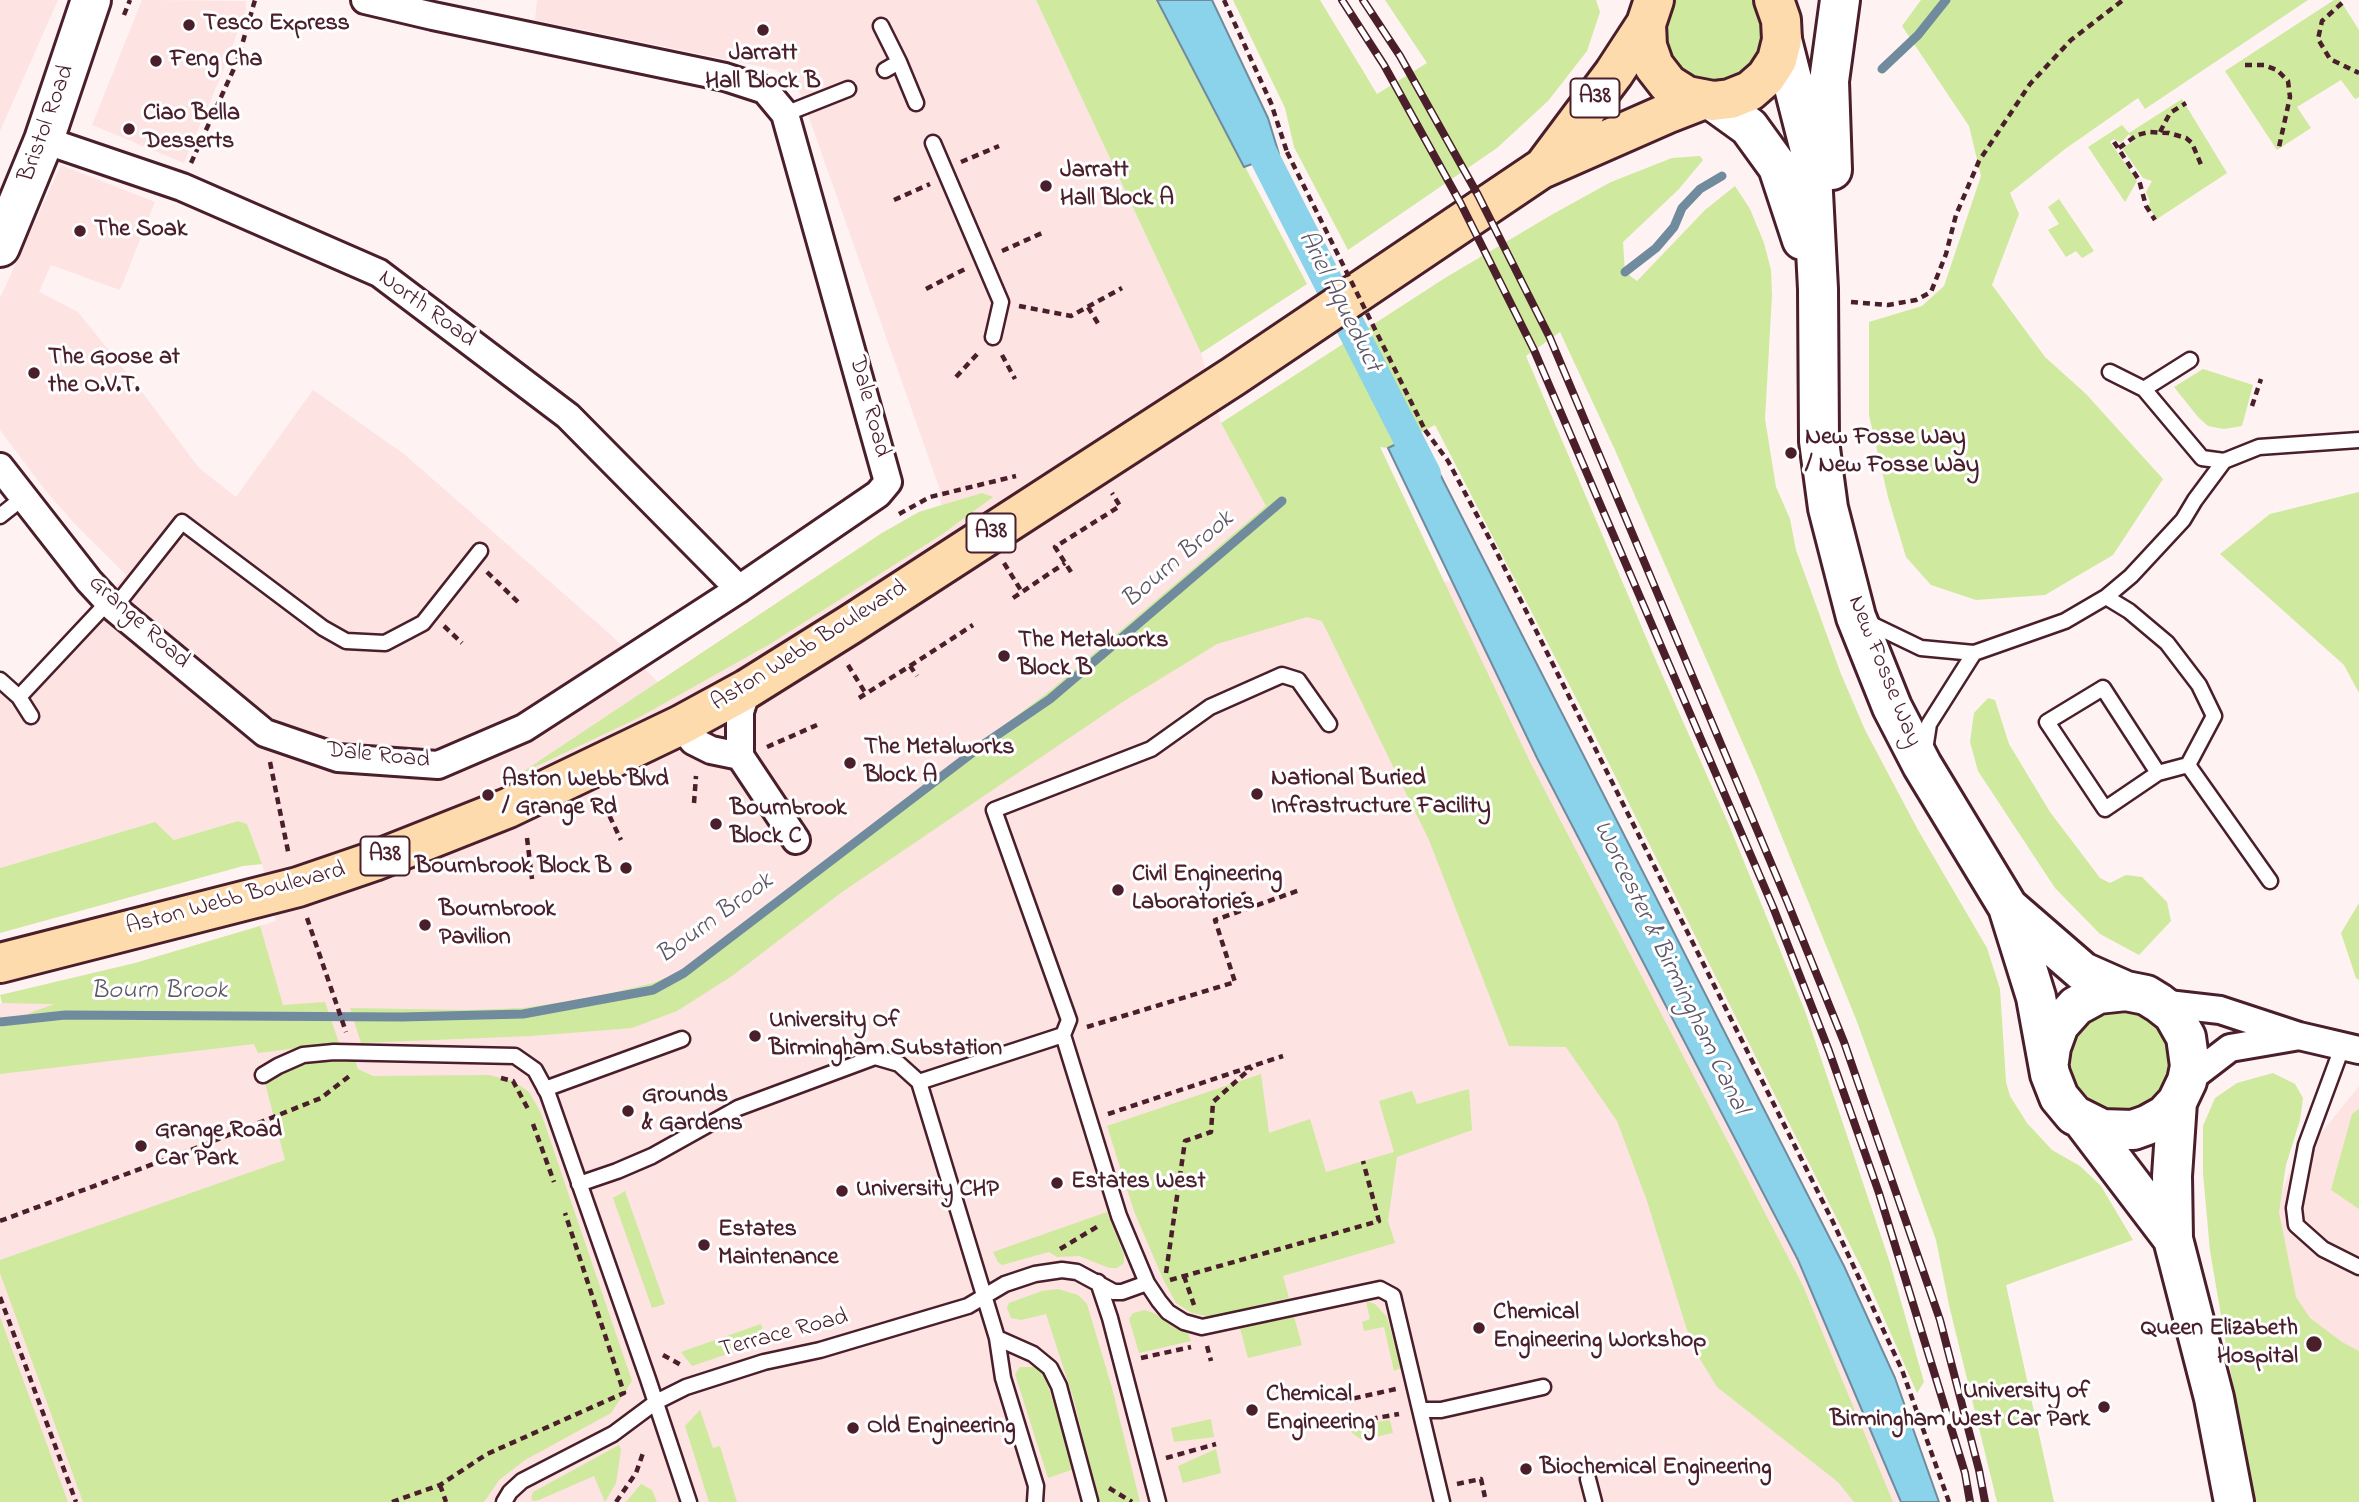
<!DOCTYPE html>
<style>
body{margin:0}
canvas{display:block;background:#fef2f2}
</style>
<canvas width="2359" height="1502"></canvas>
<script>
const c = document.querySelector('canvas').getContext('2d');
c.lineJoin = 'round';
function fill(path, color) { c.fillStyle = color; c.fill(path, 'evenodd'); }
const shape = rows => new Path2D(rows.map(r => 'M' + r).join(''));
function stroke(path, color, width, dash) { c.strokeStyle = color; c.lineWidth = width; c.lineCap = dash ? 'butt' : 'round'; c.setLineDash(dash || []); c.stroke(path); }
function drawText(font, color, halo, rows, align = 'center') {
  c.font = font + ' "Indie Flower",sans-serif'; c.lineWidth = 6; c.setLineDash([]); c.textBaseline = 'middle'; c.strokeStyle = halo; c.fillStyle = color; for (const [text, x, y, turn = 0] of rows) {
    c.save(); c.translate(x, y); c.rotate((+turn || 0) * Math.PI / 180); c.textAlign = isNaN(turn) ? turn : align; if (halo) c.strokeText(text, 0, 0); c.fillText(text, 0, 0); c.restore();
  }
}
fill(shape([
 [0,0,58,0,0,131],
 [142,0,246,1,246,10,221,76,184,163,92,125],
 [537,0,1036,0,1201,353,1221,423,1266,506,1052,689,679,972,653,983,594,997,523,1008,672,991,1115,654,1308,598,1451,581,1537,758,1798,1260,1901,1502,0,1502,0,1004,276,921,262,864,247,824,238,821,174,840,155,822,0,868,0,671,22,689,126,575,75,524,45,490,0,430,0,298,61,165,155,202,120,290,51,265,39,292,78,312,139,388,199,468,236,497,313,390,404,454,612,636,658,682,882,533,919,512,941,505,940,490,801,95,788,77,773,69,535,20],
 [2359,1086,2359,1502,2261,1249,2289,1173]
]), '#fde3e2');
fill(shape([
 [1036,0,1157,0,1307,284,1201,353],
 [1233,0,1320,0,1377,94,1427,63,1385,0,1596,0,1600,12,1587,51,1548,101,1497,148,1348,250,1294,147,1285,108],
 [1668,0,1760,0,1768,49,1743,82,1702,88,1667,66,1663,6],
 [1921,0,2308,0,2145,109,2138,98,2065,149,2010,193,2019,214,1992,285,2045,357,2086,394,2163,479,2113,555,2045,595,1976,600,1931,585,1906,557,1888,497,1869,415,1869,322,1922,306,1944,286,1981,176,1969,126,1902,26],
 [2334,0,2340,0,2359,30,2359,97,2355,99,2341,80,2297,107,2311,128,2277,150,2225,71],
 [2182,99,2227,173,2157,219,2148,206,2150,202,2146,192,2152,181,2143,178,2122,148,2134,141,2129,134,2121,143,2114,139,2110,142,2137,181,2125,202,2088,147,2122,125,2129,133],
 [1700,156,1703,160,1679,189,1623,242,1625,272,1637,281,1705,210,1735,186,1750,209,1764,243,1771,270,1772,295,1765,419,1776,487,1790,519,1796,550,1841,674,1865,730,1918,830,1987,948,2000,989,2006,1082,2010,1096,2027,1123,2052,1150,2080,1166,2101,1186,2133,1240,2006,1285,2054,1502,1997,1502,1949,1305,1936,1240,1856,1019,1758,778,1615,450,1560,332,1526,356,1657,663,1729,825,1805,1011,1890,1263,1924,1382,1917,1393,1865,1275,1577,700,1435,425,1388,448,1380,447,1530,762,1803,1286,1893,1502,1854,1502,1838,1482,1717,1387,1692,1346,1647,1201,1617,1121,1566,1047,1509,1046,1429,840,1322,621,1307,617,1217,644,1124,701,842,892,732,976,677,1011,632,1028,531,1036,361,1043,350,1008,469,1010,523,1008,594,997,653,983,679,972,1052,689,1266,506,1221,423,1445,278,1553,214,1611,182,1672,158],
 [2059,199,2094,251,2082,258,2076,251,2066,257,2048,230,2059,224,2048,207],
 [2203,369,2253,385,2242,426,2224,429,2208,426,2198,417,2174,387],
 [2359,492,2359,693,2344,665,2220,554,2270,514],
 [982,493,993,497,941,535,770,644,638,718,518,775,882,533,919,512],
 [1988,698,1995,700,2009,744,2050,812,2100,878,2110,883,2126,875,2142,877,2167,902,2171,921,2139,955,2100,934,2055,888,1978,771,1970,742,1974,713],
 [238,821,247,824,262,864,243,866,0,933,0,868,155,822,174,840],
 [2359,903,2359,980,2356,978,2341,933],
 [260,926,283,1005,325,1002,339,1043,258,1053,254,1044,0,1074,0,1028,32,1012,55,1004,2,1003,0,995,135,963],
 [2104,1005,2141,1011,2156,1023,2166,1039,2170,1058,2167,1077,2159,1094,2145,1107,2127,1114,2109,1116,2066,1089,2063,1038],
 [353,1054,358,1069,373,1076,489,1075,513,1081,529,1092,541,1113,632,1381,611,1413,525,1460,499,1480,484,1502,83,1502,0,1273,0,1260,285,1160,263,1075,278,1066],
 [2273,1073,2295,1084,2303,1098,2300,1120,2286,1165,2279,1212,2296,1297,2310,1318,2342,1342,2359,1351,2359,1502,2253,1502,2210,1251,2203,1173,2203,1126,2215,1098,2237,1083],
 [1261,1074,1269,1133,1310,1119,1326,1172,1394,1152,1379,1101,1412,1091,1417,1104,1469,1089,1472,1130,1397,1157,1388,1221,1395,1243,1283,1276,1289,1298,1210,1317,1192,1313,1176,1303,1164,1281,1134,1211,1107,1126],
 [2359,1109,2359,1209,2331,1190,2352,1114],
 [625,1191,665,1304,652,1308,613,1198],
 [1107,1212,1124,1255,1124,1263,1117,1268,1109,1268,1079,1256,1057,1257,1049,1252,1002,1265,998,1262,993,1252],
 [1058,1289,1078,1295,1087,1304,1112,1388,1140,1502,1099,1502,1073,1397,1046,1314,1021,1320,1011,1318,1007,1308,1009,1303,1042,1291],
 [1366,1301,1375,1304,1387,1317,1401,1368,1394,1371,1384,1327,1364,1331,1362,1322,1370,1319],
 [1144,1310,1154,1313,1173,1327,1188,1333,1191,1341,1139,1353,1129,1319,1133,1313],
 [0,1317,68,1502,0,1502],
 [1294,1317,1302,1345,1248,1358,1240,1328],
 [761,1324,766,1341,692,1366,681,1352],
 [1020,1367,1037,1367,1045,1376,1074,1469,1048,1478,1015,1374],
 [700,1410,713,1448,720,1446,737,1502,709,1502,685,1426],
 [1211,1419,1214,1437,1174,1442,1171,1428],
 [1390,1420,1393,1433,1362,1440,1348,1430,1347,1426],
 [619,1445,621,1450,616,1483,605,1502,594,1476,539,1500,533,1501,531,1498,533,1492],
 [1216,1449,1221,1473,1183,1483,1178,1466],
 [641,1484,652,1490,657,1502,626,1502]
]), '#cfe99f');
const water = shape([
 [1157,0,1212,0,1268,118,1279,154,1244,167,1157,0],
 [1419,433,1844,1266,1895,1378,1939,1502,1901,1502,1798,1260,1537,758,1388,448,1419,433]
]);
fill(water, '#8ad3eb');
stroke(water, '#708b9e', 2);
stroke(shape([
 [1882,69,1918,35,1946,0],
 [1625,272,1656,248,1674,227,1682,208,1700,189,1722,176],
 [0,1022,65,1015,402,1017,523,1014,653,990,684,973,984,744,1050,699,1282,501]
]), '#708b9e', 9);
stroke(shape([
 [1247,123,1426,474]
]), '#8ad3eb', 30);
const lane = shape([
 [881,26,899,62],
 [885,70,899,62,916,103],
 [785,114,848,89],
 [933,143,1001,302,993,337],
 [2110,372,2144,389,2202,458,2224,461,2259,447,2359,440],
 [2144,389,2190,360],
 [0,516,24,497],
 [2106,597,2129,611,2167,643,2199,685,2214,716,2188,765,2158,773,2103,688,2047,722,2105,809,2158,773],
 [114,608,182,522,323,628,346,641,385,643,423,623,480,551],
 [1867,622,1921,648,1974,653,2065,621,2106,597,2131,576,2183,520,2195,500,2224,461],
 [0,680,19,697],
 [31,716,19,697,108,602],
 [1329,724,1298,680,1282,675,1210,707,1151,749,994,810,1069,1020,1063,1035,1119,1216,1147,1283,1159,1301,1168,1312,1184,1322,1202,1327,1380,1289,1393,1296,1442,1502],
 [1925,750,1929,724,1974,653],
 [2188,765,2270,881],
 [2343,1045,2306,1145,2294,1208,2296,1225,2323,1249,2359,1267],
 [263,1075,278,1066,303,1055,334,1052,515,1056,535,1070,548,1094,648,1379,689,1502],
 [919,1082,1063,1035],
 [545,1089,682,1039],
 [579,1184,617,1171,652,1156,738,1108,875,1057,899,1064,919,1082,997,1338,1003,1378,1036,1486,1035,1502],
 [1098,1282,1110,1318,1158,1502],
 [997,1338,1033,1354,1050,1368,1059,1386,1090,1501],
 [1421,1410,1441,1410,1543,1387],
 [1588,1479,1594,1502],
 [504,1502,510,1492,522,1481,613,1434,656,1402,686,1387,764,1362,820,1350,968,1306,1005,1284,1035,1274,1062,1270,1077,1272,1114,1292,1122,1292,1147,1283]
]);
const street = shape([
 [44,140,182,187,379,273,568,416,739,589],
 [0,467,89,581,114,608,265,733,338,758,438,765,524,728,739,589,878,494,888,482,785,114,765,90,725,77,433,16,365,0],
 [681,725,693,741,711,750,740,756,740,712,747,689],
 [740,756,796,840],
 [2159,1003,2220,1010,2299,1036,2359,1050],
 [2187,1081,2230,1048,2294,1037]
]);
const secondary = shape([
 [1782,40,1811,154,1818,289,1819,441,1828,508,1856,617,1892,707,1922,765,2008,907,2036,997,2050,1074,2059,1097,2074,1115,2102,1129,2133,1130,2147,1125,2165,1115,2177,1102,2187,1081,2190,1066,2186,1037,2173,1014,2159,1003,2146,995,2126,991,2083,972,2008,907],
 [1713,101,1749,127,1778,167,1802,240],
 [1832,170,1829,81,1840,0],
 [0,247,44,140,91,0],
 [2049,1061,2051,1047,2059,1025,2076,1006,2098,994,2126,991],
 [2177,1102,2172,1176,2173,1239,2214,1398,2234,1502],
 [2084,1122,2173,1239]
]);
const highway = shape([
 [1654,0,1646,24,1647,46,1654,66,1668,84,1687,96,1713,101,1730,99,1750,91,1766,77,1777,60,1782,40,1781,20,1774,0],
 [1543,168,1614,73,1646,24],
 [0,963,298,887,374,861,508,808,681,725,747,689,851,624,1234,376,1541,169,1666,114,1702,100]
]);
stroke(lane, '#4a1f2b', 19);
stroke(street, '#4a1f2b', 32);
stroke(secondary, '#4a1f2b', 44);
stroke(highway, '#4a1f2b', 44);
stroke(shape([
 [1224,0,1271,103,1287,152],
 [2342,3,2322,21,2318,39,2330,59,2359,73],
 [124,15,130,0],
 [2245,65,2264,65,2277,70,2288,81,2290,97,2279,147],
 [2160,132,2170,113,2186,103],
 [2114,142,2139,180,2146,206,2155,220],
 [2119,148,2137,135,2149,132,2169,133,2186,138,2192,143,2202,167],
 [961,162,999,146],
 [191,163,237,62,255,0],
 [894,200,930,184],
 [1002,251,1042,233],
 [926,289,965,269],
 [1851,302,1888,305,1916,300,1931,292,1946,254,1956,215,1979,161,2030,84,2071,40,2123,0],
 [1019,306,1071,316,1122,288],
 [1088,307,1099,325],
 [1002,355,1015,379],
 [956,377,980,351],
 [2252,406,2261,379],
 [1425,430,1448,461,1495,549,1832,1220,1902,1370,1949,1502],
 [899,514,930,497,1016,476],
 [1004,563,1022,592],
 [487,572,520,604],
 [1071,572,1055,547,1120,506,1112,493],
 [1013,598,1065,563],
 [444,626,462,643],
 [848,665,866,694],
 [910,666,973,625],
 [859,698,910,666,917,676],
 [767,747,817,725],
 [270,762,289,856],
 [694,803,696,776],
 [611,804,610,817,621,840],
 [527,838,532,879],
 [1243,892,1249,908],
 [307,918,346,1032],
 [1087,1027,1235,982,1215,920,1300,890],
 [501,1078,513,1081,528,1109],
 [1108,1114,1283,1056],
 [533,1124,554,1182],
 [0,1221,191,1150,321,1098,352,1074],
 [1060,1249,1100,1225],
 [1166,1273,1185,1141,1211,1132,1213,1102,1252,1067],
 [1184,1276,1194,1305],
 [1170,1280,1379,1221,1363,1161],
 [0,1297,76,1502],
 [1207,1346,1211,1361],
 [663,1355,683,1366],
 [1141,1358,1191,1347],
 [1342,1401,1396,1389],
 [1347,1423,1399,1414],
 [1166,1458,1216,1444],
 [1457,1484,1481,1479,1486,1502],
 [440,1485,446,1502],
 [1109,1488,1132,1502],
 [392,1502,440,1485,487,1454,624,1393,565,1213],
 [616,1502,636,1473,643,1453]
]), '#4a1f2b', 4.5, [7, 5]);
stroke(lane, '#fff', 14);
stroke(street, '#fff', 26);
stroke(secondary, '#fff', 38);
stroke(highway, '#fedbac', 38);
const rail = shape([
 [1342,0,1384,65,1461,204,1534,350,1773,907,1829,1051,1879,1193,1965,1473,1970,1502],
 [1363,0,1400,56,1478,195,1550,338,1787,901,1844,1042,1940,1320,1979,1470,1985,1502]
]);
stroke(rail, '#4a1f2b', 8);
stroke(rail, '#fff', 5, [16]);
stroke(shape([
 [1287,152,1425,430]
]), '#4a1f2b', 4.5, [7, 5]);
for (const [x, y, r, color] of [
 [189,25,7,"#4a1f2b"],
 [763,30,7,"#4a1f2b"],
 [156,61,7,"#4a1f2b"],
 [129,129,7,"#4a1f2b"],
 [1046,186,7,"#4a1f2b"],
 [80,231,7,"#4a1f2b"],
 [34,373,7,"#4a1f2b"],
 [1791,453,7,"#4a1f2b"],
 [1004,656,7,"#4a1f2b"],
 [850,763,7,"#4a1f2b"],
 [1257,794,7,"#4a1f2b"],
 [488,795,7,"#4a1f2b"],
 [716,824,7,"#4a1f2b"],
 [626,868,7,"#4a1f2b"],
 [1118,890,7,"#4a1f2b"],
 [425,925,7,"#4a1f2b"],
 [755,1036,7,"#4a1f2b"],
 [628,1111,7,"#4a1f2b"],
 [141,1146,7,"#4a1f2b"],
 [1057,1183,7,"#4a1f2b"],
 [842,1191,7,"#4a1f2b"],
 [704,1245,7,"#4a1f2b"],
 [1479,1328,7,"#4a1f2b"],
 [2314,1344,9,"#4a1f2b"],
 [2104,1407,7,"#4a1f2b"],
 [1252,1410,7,"#4a1f2b"],
 [853,1428,7,"#4a1f2b"],
 [1526,1469,7,"#4a1f2b"]
]) { const dot = new Path2D(); dot.arc(x, y, r, 0, 2 * Math.PI); c.fillStyle = color; c.fill(dot); stroke(dot, '#fff', 2.5); }
for (const [x, y, w] of [
 [1595,98,49],
 [991,533,49],
 [385,856,49]
]) { const box = new Path2D(); box.roundRect(x - w / 2, y - 19.5, w, 39, 5); c.fillStyle = '#fff'; c.fill(box); stroke(box, '#4a1f2b', 2); }
drawText('bold 23px', '#4a1f2b', null, [
 ["A38",1595,98],
 ["A38",991,533],
 ["A38",385,856]
]);
drawText('bold 24px', '#4a1f2b', '#fff', [
 ["Tesco Express",203,25],
 ["Jarratt",763,55,"center"],
 ["Hall Block B",763,83,"center"],
 ["Feng Cha",170,61],
 ["Ciao Bella",143,115],
 ["Desserts",143,143],
 ["Jarratt",1060,172],
 ["Hall Block A",1060,200],
 ["The Soak",94,231],
 ["The Goose at",48,359],
 ["the O.V.T.",48,387],
 ["New Fosse Way",1805,439],
 ["/ New Fosse Way",1805,467],
 ["The Metalworks",1018,642],
 ["Block B",1018,670],
 ["The Metalworks",864,749],
 ["Block A",864,777],
 ["National Buried",1271,780],
 ["Infrastructure Facility",1271,808],
 ["Aston Webb Blvd",502,781],
 ["/ Grange Rd",502,809],
 ["Bournbrook",730,810],
 ["Block C",730,838],
 ["Bournbrook Block B",612,868,"right"],
 ["Civil Engineering",1132,876],
 ["Laboratories",1132,904],
 ["Bournbrook",439,911],
 ["Pavilion",439,939],
 ["University Of",769,1022],
 ["Birmingham Substation",769,1050],
 ["Grounds",642,1097],
 ["& Gardens",642,1125],
 ["Grange Road",155,1132],
 ["Car Park",155,1160],
 ["Estates West",1071,1183],
 ["University CHP",856,1191],
 ["Estates",718,1231],
 ["Maintenance",718,1259],
 ["Chemical",1493,1314],
 ["Engineering Workshop",1493,1342],
 ["Queen Elizabeth",2298,1330,"right"],
 ["Hospital",2298,1358,"right"],
 ["University of",2090,1393,"right"],
 ["Birmingham West Car Park",2090,1421,"right"],
 ["Chemical",1266,1396],
 ["Engineering",1266,1424],
 ["Old Engineering",867,1428],
 ["Biochemical Engineering",1540,1469]
], 'left');
drawText('24px', '#4a1f2b', '#fff', [
 ["Bristol Road",48,124,-70],
 ["North Road",426,310,36],
 ["Dale Road",868,407,75],
 ["Grange Road",138,623,42],
 ["Aston Webb Boulevard",810,647,-32],
 ["New Fosse Way",1883,672,68],
 ["Dale Road",378,757,6],
 ["Aston Webb Boulevard",236,900,-15],
 ["Terrace Road",784,1335,-15]
]);
drawText('italic 26px', '#5d5565', '#fff', [
 ["Ariel Aqueduct",1338,302,63],
 ["Bourn Brook",1179,561,-40],
 ["Bourn Brook",716,920,-36],
 ["Worcester & Birmingham Canal",1669,968,64],
 ["Bourn Brook",159,993]
]);
</script>
